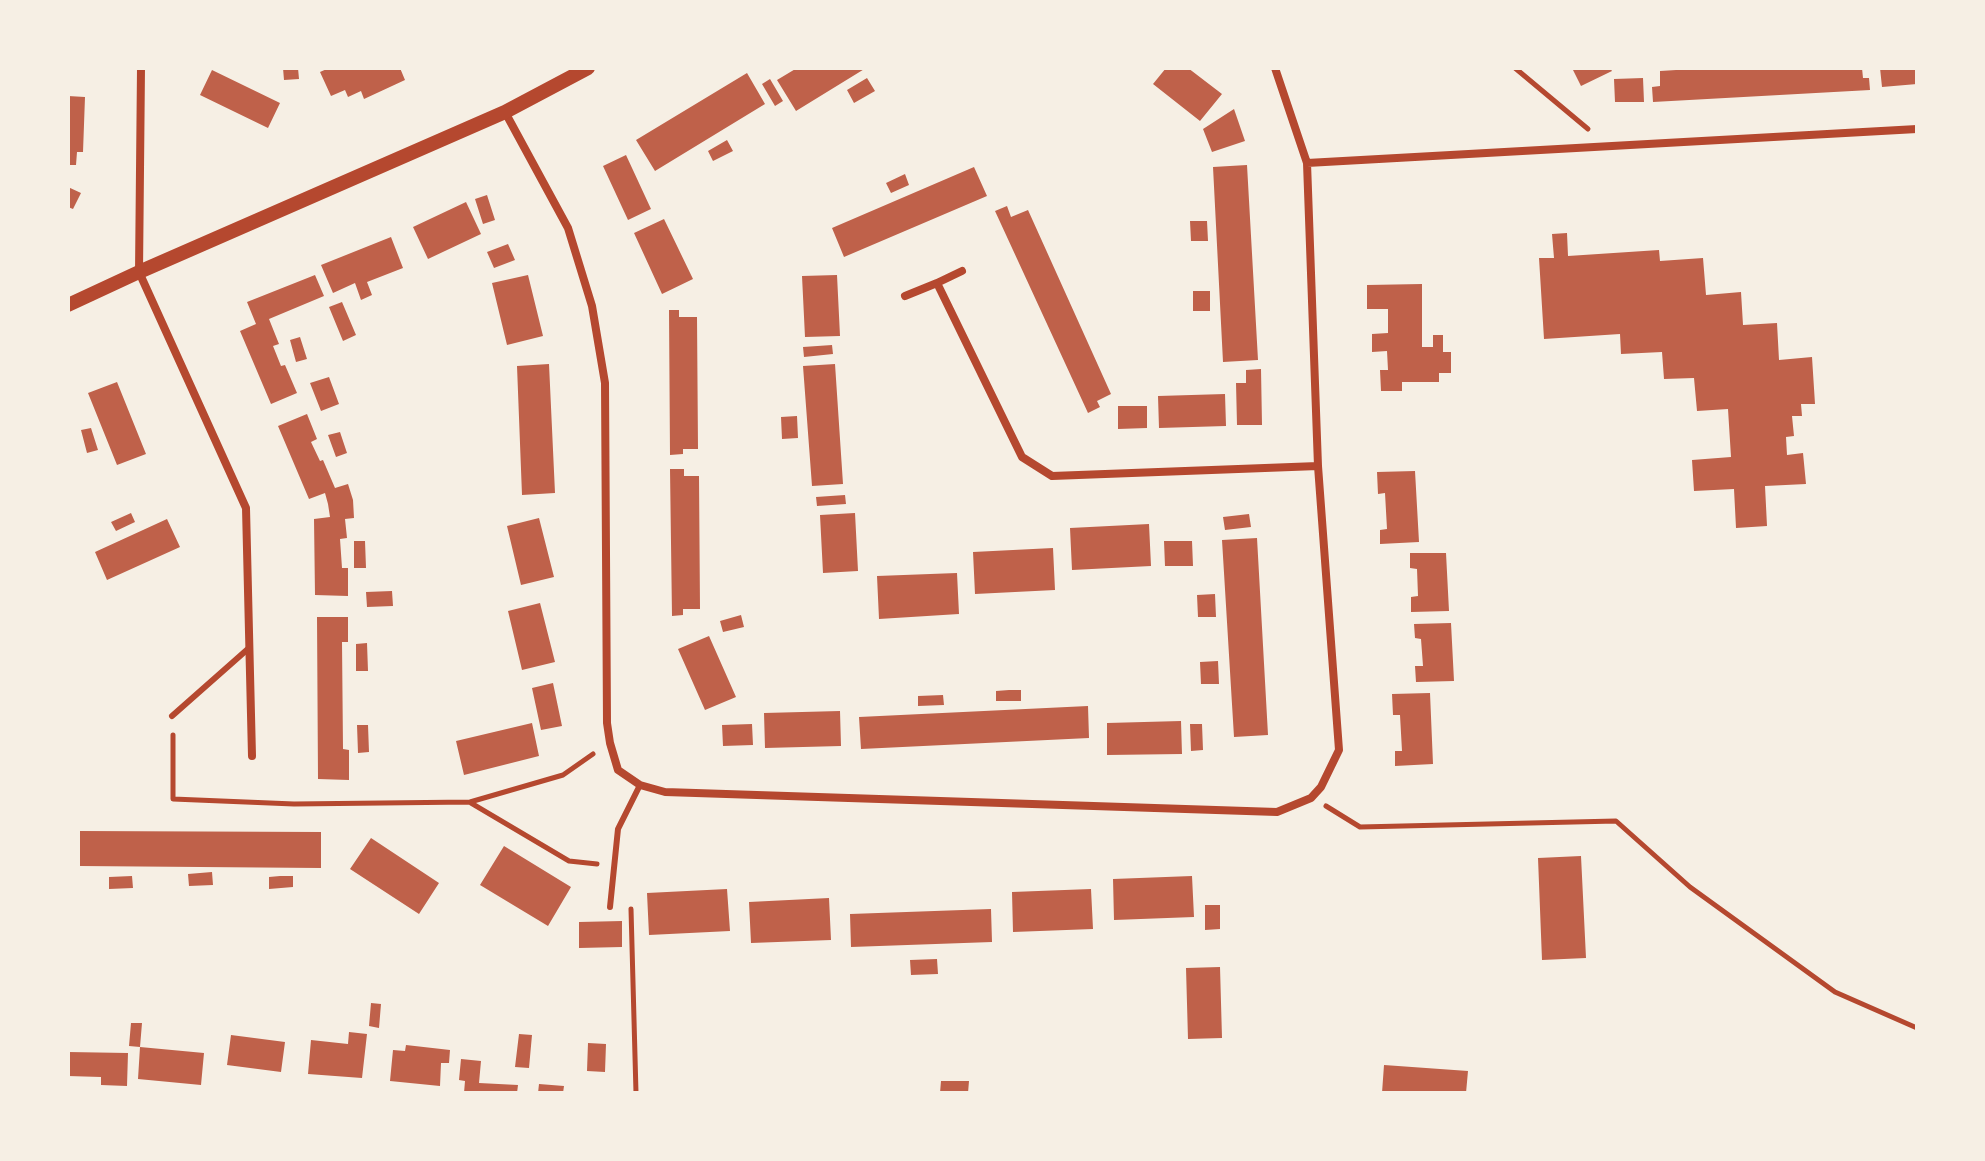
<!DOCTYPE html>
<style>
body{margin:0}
#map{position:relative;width:1985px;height:1161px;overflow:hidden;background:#f6efe4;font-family:"Source Sans 3",sans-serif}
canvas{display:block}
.frame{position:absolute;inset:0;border:70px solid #f6efe4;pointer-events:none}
</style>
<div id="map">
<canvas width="1985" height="1161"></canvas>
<div class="frame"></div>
</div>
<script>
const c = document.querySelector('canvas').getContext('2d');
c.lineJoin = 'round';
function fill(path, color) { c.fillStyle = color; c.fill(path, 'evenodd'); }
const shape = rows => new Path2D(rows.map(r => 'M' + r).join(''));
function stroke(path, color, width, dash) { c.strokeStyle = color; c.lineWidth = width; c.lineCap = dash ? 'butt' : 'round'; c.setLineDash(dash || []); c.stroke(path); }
fill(shape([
 [283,68,298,68,299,79,284,80],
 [329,68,400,68,405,80,364,99,361,91,348,97,345,90,331,96,320,72],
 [797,68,866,68,796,111,777,80],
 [1166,68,1188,68,1222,94,1200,121,1153,84],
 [1572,68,1610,68,1612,71,1581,86],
 [1708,68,1862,68,1863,78,1869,78,1870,90,1653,102,1652,87,1660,86,1660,71],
 [1880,68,1917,68,1917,84,1882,87],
 [212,70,280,103,268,128,200,95],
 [747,73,765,104,655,171,636,140],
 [867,78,875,91,854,103,847,90],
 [1643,78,1644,102,1615,102,1614,79],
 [770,79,783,101,775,106,762,84],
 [68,96,85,97,83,152,77,152,76,165,68,165],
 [1234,109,1245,141,1212,152,1203,129],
 [727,140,733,151,713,161,708,151],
 [626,155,651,209,628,220,603,166],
 [1247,165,1258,360,1223,362,1213,167],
 [974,167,987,196,844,257,832,228],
 [905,174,909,185,891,193,886,183],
 [68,187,81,193,73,209,68,207],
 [487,195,495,220,483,224,475,199],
 [466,202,481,234,428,259,413,227],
 [1007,206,1011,217,1028,210,1111,394,1097,401,1100,407,1088,413,995,211],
 [664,219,693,279,662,294,634,233],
 [1190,221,1207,221,1208,241,1191,241],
 [1567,233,1568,256,1659,250,1660,261,1703,258,1706,295,1741,292,1743,325,1777,323,1779,360,1812,357,1815,404,1801,404,1802,416,1792,416,1794,436,1786,437,1787,455,1803,453,1806,484,1765,486,1767,526,1736,528,1734,489,1694,491,1692,460,1731,457,1728,409,1697,411,1694,378,1664,379,1662,352,1621,354,1620,334,1544,339,1539,258,1554,258,1552,234],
 [391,237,403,268,367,282,372,295,361,300,355,283,333,293,321,265],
 [508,244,515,260,494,268,487,252],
 [315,275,324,296,269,319,279,344,273,346,281,366,285,365,297,393,271,404,240,331,256,324,247,302],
 [528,275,543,336,507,345,492,283],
 [837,275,840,336,805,337,802,276],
 [1422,284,1422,347,1433,347,1433,335,1443,335,1443,352,1451,352,1451,373,1439,373,1439,382,1402,382,1402,391,1381,391,1380,370,1388,370,1387,351,1372,352,1372,334,1388,333,1388,309,1367,309,1367,285],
 [1193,291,1210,291,1210,311,1193,311],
 [342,302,356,335,343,341,329,307],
 [669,310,679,310,679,317,697,317,698,449,683,449,683,454,670,455],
 [300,337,307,359,296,362,290,340],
 [832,345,833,354,804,357,803,347],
 [549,364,555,493,522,495,517,366],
 [835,364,843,484,812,486,803,366],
 [1261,369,1262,425,1237,425,1236,383,1246,383,1246,370],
 [329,377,339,404,321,411,310,383],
 [117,382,146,454,117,465,88,393],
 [1225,394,1226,426,1159,428,1158,396],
 [1118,406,1147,406,1147,428,1118,429],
 [307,414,317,439,311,442,320,461,323,460,335,488,348,484,353,500,354,518,345,519,347,538,340,539,342,568,348,568,348,596,315,595,314,519,330,517,328,504,325,493,309,499,278,426],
 [797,416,798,438,782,439,781,417],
 [91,428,98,450,87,453,81,430],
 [340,432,347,453,336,457,328,435],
 [670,469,684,469,684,476,699,476,700,609,683,609,683,615,672,616],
 [1415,471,1419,542,1380,544,1380,530,1387,529,1385,493,1378,494,1377,472],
 [845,495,846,504,817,506,816,497],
 [131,513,135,522,116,531,111,522],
 [855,513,858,571,823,573,820,515],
 [1249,514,1251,527,1225,530,1223,517],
 [539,518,554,577,521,585,507,526],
 [167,519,180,547,107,580,95,552],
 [1149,524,1151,566,1072,570,1070,528],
 [1257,538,1268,735,1234,737,1222,540],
 [354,541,365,541,366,568,354,568],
 [1164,541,1192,541,1193,566,1165,566],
 [1053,548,1055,590,975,594,973,552],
 [1410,553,1446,553,1449,611,1411,612,1411,597,1418,596,1417,569,1410,568],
 [957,573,959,614,879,619,877,576],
 [392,591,393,606,367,607,366,592],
 [1215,594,1216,617,1198,617,1197,595],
 [540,603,555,662,522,670,508,611],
 [741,615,744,627,723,632,720,621],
 [317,617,348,617,348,642,342,642,343,749,349,750,349,780,318,779],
 [1451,623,1454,681,1416,682,1415,666,1423,666,1421,639,1415,638,1414,624],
 [709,636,736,697,705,710,678,649],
 [367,643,368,671,356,671,356,644],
 [1218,661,1219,684,1201,684,1200,662],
 [553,683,562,726,541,730,532,688],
 [1009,690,1021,690,1021,701,996,701,996,691],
 [1430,693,1433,764,1395,766,1395,751,1402,751,1400,715,1393,715,1392,694],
 [943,695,944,705,918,706,918,696],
 [1088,706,1089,738,861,749,859,717],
 [840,711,841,746,765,748,764,713],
 [1181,721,1182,754,1107,755,1107,723],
 [532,723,539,756,464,775,456,741],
 [752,724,753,745,723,746,722,725],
 [1190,724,1202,724,1203,750,1191,751],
 [357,725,368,725,369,752,358,753],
 [80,831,321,832,321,868,80,866],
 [371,838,439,883,419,914,350,869],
 [504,846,571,887,548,926,480,885],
 [1581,856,1586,958,1542,960,1538,858],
 [212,872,213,885,189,886,188,874],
 [132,876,133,888,109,889,109,877],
 [280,876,293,876,293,887,269,889,269,877],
 [1192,876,1194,917,1114,920,1113,879],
 [727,889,730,931,649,935,647,893],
 [1091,889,1093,929,1013,932,1012,892],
 [829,898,831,940,751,943,749,902],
 [1205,905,1220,905,1220,929,1205,930],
 [991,909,992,942,851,947,850,914],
 [622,921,622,947,579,948,579,922],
 [937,959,938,974,911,975,910,960],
 [1220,967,1222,1038,1188,1039,1186,968],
 [371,1003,381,1004,379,1028,369,1026],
 [131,1023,142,1023,140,1047,129,1046],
 [349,1032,367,1034,362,1078,308,1074,311,1040,348,1044],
 [519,1034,532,1035,529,1068,515,1067],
 [231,1035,285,1042,281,1072,227,1065],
 [588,1043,606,1044,605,1072,587,1071],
 [406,1045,450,1050,449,1063,441,1063,440,1086,390,1081,393,1050,405,1051],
 [140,1047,204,1053,201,1085,138,1079],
 [68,1052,128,1053,127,1086,101,1085,101,1077,68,1076],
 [461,1059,481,1061,479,1083,518,1085,517,1093,464,1093,465,1081,459,1080],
 [1384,1065,1468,1071,1466,1093,1382,1093],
 [941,1081,969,1081,968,1093,940,1093],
 [539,1084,564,1086,563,1093,538,1093]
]), '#bf614a');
stroke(shape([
 [1515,68,1588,129],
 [173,735,173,799,294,804,470,802,563,775,593,754],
 [471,803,569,861,597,864],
 [1326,806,1360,827,1616,821,1690,887,1835,992,1917,1028],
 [631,909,636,1093]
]), '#b5482f', 5);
stroke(shape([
 [172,716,249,648],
 [610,907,618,829,640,785]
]), '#b5482f', 6);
stroke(shape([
 [141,68,139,272,246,508,252,756],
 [505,112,568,228,592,306,605,383,607,723,610,743,618,770,640,785,665,792,1277,812,1311,798,1321,787,1339,750,1318,466,1307,163,1275,68],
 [1307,163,1917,129],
 [962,271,937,283,1022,457,1052,476,1318,466],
 [905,296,937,283]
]), '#b5482f', 8);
stroke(shape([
 [68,305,139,272,505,112,588,68]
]), '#b5482f', 14);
</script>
